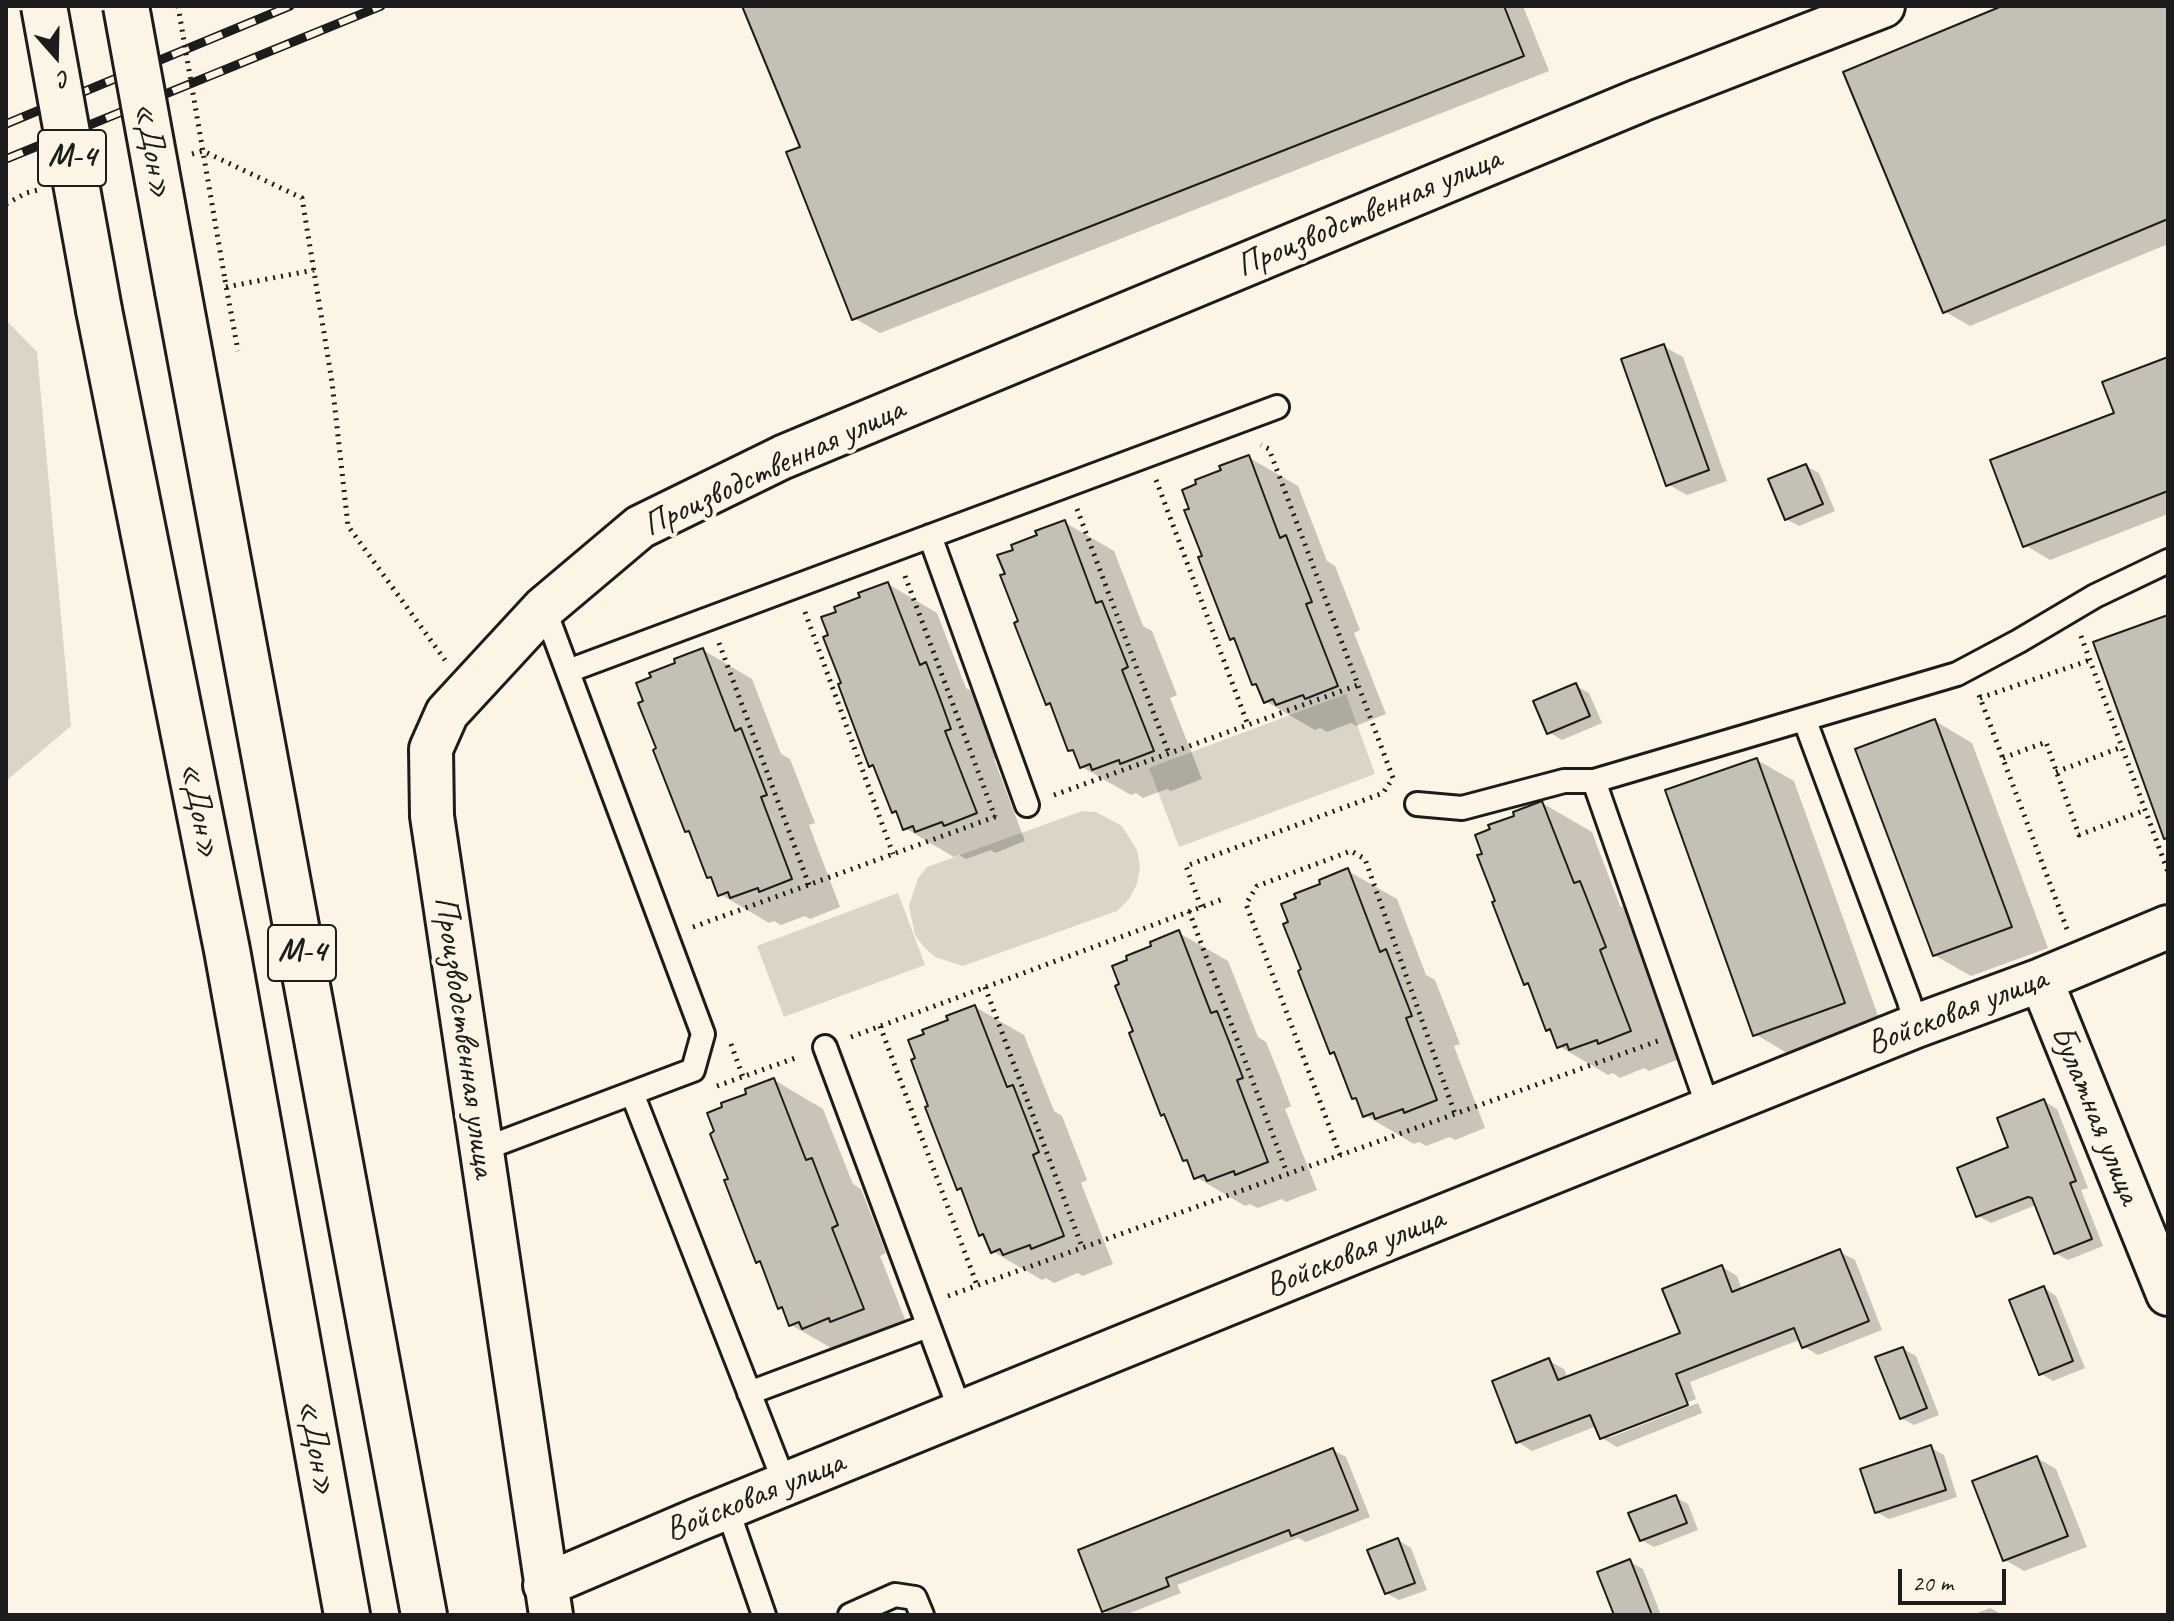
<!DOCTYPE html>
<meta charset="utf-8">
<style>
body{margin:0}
#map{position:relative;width:2174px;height:1621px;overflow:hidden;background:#fcf5e5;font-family:Caveat,sans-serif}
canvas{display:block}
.frame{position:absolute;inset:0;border:8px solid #1c1c1c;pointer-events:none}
.north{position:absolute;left:16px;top:16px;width:80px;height:80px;-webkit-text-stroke:6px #fcf5e5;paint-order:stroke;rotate:160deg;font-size:22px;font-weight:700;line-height:32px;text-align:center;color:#1c1c1c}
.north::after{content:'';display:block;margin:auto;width:28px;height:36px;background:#1c1c1c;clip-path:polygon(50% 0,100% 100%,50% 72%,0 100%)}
.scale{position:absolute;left:1898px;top:1569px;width:108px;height:36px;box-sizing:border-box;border:4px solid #1c1c1c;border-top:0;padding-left:10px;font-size:24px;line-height:28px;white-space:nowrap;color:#1c1c1c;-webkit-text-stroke:6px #fcf5e5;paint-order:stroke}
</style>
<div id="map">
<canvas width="2174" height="1621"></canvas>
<div class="frame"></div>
<div class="north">С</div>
<div class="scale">20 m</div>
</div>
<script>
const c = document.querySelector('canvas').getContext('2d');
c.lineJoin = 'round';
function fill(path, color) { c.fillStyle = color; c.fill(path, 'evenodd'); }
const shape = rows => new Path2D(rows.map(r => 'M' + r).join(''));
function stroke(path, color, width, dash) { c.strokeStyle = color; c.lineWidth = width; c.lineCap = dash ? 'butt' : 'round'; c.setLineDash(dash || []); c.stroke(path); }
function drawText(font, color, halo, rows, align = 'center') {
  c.font = font + ' Caveat,sans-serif'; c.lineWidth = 8; c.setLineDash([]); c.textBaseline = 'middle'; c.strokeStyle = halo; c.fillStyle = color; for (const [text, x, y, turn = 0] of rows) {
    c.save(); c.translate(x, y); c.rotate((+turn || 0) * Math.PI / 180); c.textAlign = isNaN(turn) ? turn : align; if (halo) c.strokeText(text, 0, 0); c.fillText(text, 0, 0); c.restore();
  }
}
fill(shape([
 [6,320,37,352,71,726,6,781],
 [1346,694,1375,774,1179,847,1149,768],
 [1082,811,1096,812,1122,826,1137,850,1140,867,1137,884,1129,899,1117,911,963,966,935,957,924,947,915,935,909,906,918,878,927,867],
 [898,893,925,965,784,1017,757,946]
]), '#dbd5c8');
fill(shape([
 [744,6,1523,6,1549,71,880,333,854,318,802,148],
 [2008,6,2168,6,2168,244,1970,326,1944,311],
 [1663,346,1683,357,1727,481,1687,495,1667,484],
 [2168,359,2168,514,2050,560,2025,545],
 [1248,457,1298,486,1327,561,1335,566,1348,599,1360,630,1354,633,1386,714,1356,726,1351,723,1327,732,1320,728,1315,730,1265,701,1260,688,1254,684,1238,642,1232,638,1204,557],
 [1806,466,1819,473,1835,511,1799,526,1786,519],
 [1064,522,1114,551,1143,626,1152,631,1177,695,1170,698,1202,779,1171,791,1167,789,1143,798,1136,793,1131,795,1082,767,1076,753,1070,750,1054,707,1048,703,1007,575,1016,551],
 [888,584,937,613,966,688,975,693,988,726,999,757,994,759,1025,841,995,853,991,850,966,859,959,855,954,857,905,828,900,815,893,812,877,769,871,765,830,637,838,613],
 [703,650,752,679,781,754,790,759,815,823,809,825,840,907,810,919,805,916,781,925,774,921,769,923,720,894,715,881,708,877,692,835,686,831],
 [1576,686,1589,693,1602,723,1562,740,1549,732],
 [1935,721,1972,743,2048,948,1971,976,1934,955],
 [1757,760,1794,781,1881,1024,1792,1056,1755,1034],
 [1542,803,1592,832,1620,906,1629,911,1654,975,1648,978,1679,1059,1649,1071,1644,1068,1620,1078,1613,1073,1608,1075,1559,1046,1554,1033,1547,1030,1531,986,1525,983],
 [1348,871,1397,899,1426,975,1435,980,1460,1044,1454,1046,1485,1128,1455,1140,1450,1137,1426,1146,1419,1142,1414,1144,1365,1115,1360,1102,1353,1098,1337,1056,1331,1052],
 [1179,933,1228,961,1258,1037,1266,1042,1279,1074,1291,1106,1285,1109,1317,1190,1286,1202,1282,1199,1258,1208,1250,1204,1245,1206,1196,1177,1190,1163,1185,1160,1168,1117,1163,1114,1135,1033,1154,947],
 [975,1007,1024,1035,1054,1111,1062,1116,1087,1180,1081,1183,1113,1264,1082,1276,1078,1273,1054,1283,1046,1278,1042,1280,992,1251,987,1238,981,1234,964,1192,959,1188,950,1022],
 [774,1080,823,1109,853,1184,861,1189,874,1222,886,1253,880,1256,912,1337,840,1353,791,1325,785,1311,780,1307,764,1265,758,1262,730,1180,749,1095],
 [2044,1101,2057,1109,2088,1188,2081,1190,2103,1246,2068,1260,2055,1253,2036,1205,1991,1223,1978,1216,2011,1148],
 [1840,1252,1855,1260,1882,1330,1818,1355,1803,1346,1799,1340,1690,1382,1696,1399,1609,1434,1609,1438,1698,1403,1702,1413,1617,1447,1602,1438,1597,1426,1532,1451,1518,1442,1549,1361,1564,1369,1568,1379,1682,1335,1722,1267,1737,1276,1742,1290],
 [2044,1288,2056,1296,2085,1368,2053,1381,2040,1373],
 [1903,1349,1916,1356,1939,1415,1914,1425,1901,1418],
 [1931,1448,1944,1455,1957,1497,1889,1519,1876,1512],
 [1333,1450,1346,1457,1370,1517,1306,1542,1298,1538,1177,1585,1181,1593,1125,1615,1111,1615,1104,1611],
 [2037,1458,2056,1469,2087,1547,2024,1571,2005,1560],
 [1675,1497,1688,1504,1698,1530,1654,1547,1641,1540],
 [1398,1540,1411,1548,1427,1590,1399,1600,1386,1593],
 [1630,1562,1643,1569,1661,1615,1616,1615],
 [1990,1608,2003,1615,1972,1615]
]), '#0003');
const building = shape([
 [742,6,1504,6,1524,56,852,320,786,152,800,147,742,6],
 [2002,6,2168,6,2168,219,1943,313,1843,72,2002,6],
 [1664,344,1709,470,1666,486,1621,359,1664,344],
 [2168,357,2168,491,2023,547,1990,460,2114,413,2102,382,2168,357],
 [1249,455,1280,538,1286,535,1299,569,1312,602,1306,604,1338,686,1305,699,1303,695,1276,705,1273,699,1264,703,1256,684,1252,685,1234,638,1230,640,1198,557,1202,556,1184,510,1189,509,1182,490,1196,484,1195,480,1221,470,1219,466,1249,455],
 [1806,464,1823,504,1785,520,1768,479,1806,464],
 [1065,520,1096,603,1102,601,1128,667,1122,670,1154,751,1120,764,1119,760,1092,770,1090,764,1080,768,1073,750,1068,751,1050,703,1046,705,1014,623,1018,621,1000,575,1005,574,997,555,1013,550,1011,545,1037,535,1035,531,1065,520],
 [888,582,920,665,926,662,939,696,951,729,945,731,977,813,944,826,942,822,915,832,913,826,903,830,896,811,892,813,873,765,869,767,838,684,841,683,823,637,828,635,821,617,836,612,834,607,860,597,858,593,888,582],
 [2168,615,2168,838,2164,839,2093,642,2168,615],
 [703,648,735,731,741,728,767,795,761,797,792,879,759,892,758,888,730,898,728,892,718,896,711,877,707,878,689,831,685,832,653,750,656,748,638,703,643,701,636,683,651,677,649,673,675,663,674,659,703,648],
 [1576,683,1590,716,1547,734,1533,701,1576,683],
 [1935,719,2012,927,1933,956,1855,749,1935,719],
 [1757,758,1845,1003,1753,1036,1665,790,1757,758],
 [1542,801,1574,883,1580,881,1606,947,1600,950,1631,1031,1598,1044,1597,1040,1569,1050,1567,1044,1557,1048,1550,1029,1546,1031,1528,983,1524,985,1492,902,1495,901,1477,855,1482,854,1475,835,1490,829,1488,825,1514,816,1513,812,1542,801],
 [1348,868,1380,952,1386,949,1412,1016,1406,1018,1437,1100,1404,1113,1403,1109,1375,1119,1373,1113,1363,1117,1356,1098,1352,1099,1334,1052,1330,1054,1298,971,1301,969,1283,924,1288,922,1281,904,1296,898,1294,894,1320,884,1319,880,1348,868],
 [1179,930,1211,1013,1217,1011,1230,1044,1243,1078,1237,1080,1268,1162,1235,1175,1234,1171,1207,1181,1204,1175,1194,1179,1187,1160,1183,1161,1164,1114,1161,1116,1129,1033,1133,1031,1115,986,1119,984,1112,966,1127,960,1126,956,1151,946,1150,942,1179,930],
 [975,1005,1007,1087,1013,1085,1039,1152,1033,1155,1064,1236,1031,1249,1030,1245,1003,1255,1000,1249,991,1253,983,1234,979,1236,961,1188,957,1190,925,1107,928,1106,911,1060,915,1058,908,1040,924,1034,922,1030,948,1020,946,1016,975,1005],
 [774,1078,806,1160,812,1158,825,1192,838,1225,832,1228,864,1309,830,1322,829,1318,802,1329,799,1322,789,1326,782,1307,778,1309,760,1261,756,1263,724,1180,728,1179,710,1134,714,1131,707,1113,722,1107,721,1103,746,1094,745,1089,774,1078],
 [2044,1099,2076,1181,2070,1183,2092,1239,2054,1254,2032,1198,2028,1197,1976,1217,1957,1168,2008,1147,1997,1118,2044,1099],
 [1840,1249,1869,1321,1802,1348,1794,1328,1676,1374,1688,1405,1600,1439,1590,1415,1516,1443,1492,1381,1549,1358,1558,1380,1680,1333,1662,1289,1722,1265,1732,1292,1840,1249],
 [2044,1286,2073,1361,2039,1375,2009,1300,2044,1286],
 [1903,1347,1927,1408,1900,1419,1875,1357,1903,1347],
 [1931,1445,1946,1490,1875,1513,1860,1469,1931,1445],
 [1333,1448,1358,1510,1291,1536,1289,1530,1166,1578,1169,1586,1102,1612,1078,1550,1333,1448],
 [2037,1456,2068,1536,2003,1561,1972,1481,2037,1456],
 [1676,1495,1687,1523,1640,1541,1628,1513,1676,1495],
 [1398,1538,1415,1583,1385,1594,1367,1550,1398,1538],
 [1630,1559,1652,1615,1614,1615,1597,1572,1630,1559]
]);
fill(building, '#c4c0b3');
stroke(building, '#1c1c1c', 2);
const service = shape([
 [930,536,1027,805],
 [568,671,1277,407],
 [1805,721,1909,1001,1916,1026],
 [1594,781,1957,674,2019,641,2095,596,2168,561],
 [1417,804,1462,808,1564,781,1594,781,1709,1110],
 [825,1047,961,1413],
 [632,1093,785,1484],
 [481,1150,693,1070,703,1034,544,608],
 [749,1393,928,1326],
 [727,1508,764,1615],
 [850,1615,895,1595,915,1598,922,1615]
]);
const minor = shape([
 [2041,980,2168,1294],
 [545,1585,697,1520,1352,1253,1916,1026,2041,980,2168,927],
 [551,1615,432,816,431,749,447,713,544,608,640,527,783,457,1641,100,1883,6]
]);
const trunk = shape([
 [178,291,424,1615],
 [99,310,227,950,347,1615]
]);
stroke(service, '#1c1c1c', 28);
stroke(minor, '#1c1c1c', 48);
stroke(trunk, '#1c1c1c', 50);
stroke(shape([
 [192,154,203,151,302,198,332,382,348,526,445,660],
 [6,204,26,193,38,190],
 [225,280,238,351],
 [226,287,314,270],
 [1156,480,1248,725],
 [1077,509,1169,754],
 [905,576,995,817],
 [805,612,893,854],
 [2081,636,2168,872],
 [719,643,809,885],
 [1979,695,2067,929],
 [1980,698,2090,660],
 [2003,758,2046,742,2079,835,2145,810],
 [2056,772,2122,747],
 [1054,795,1358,685],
 [1201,907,1186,866,1383,793,1393,778,1269,449,1261,445],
 [1189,911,1287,1173],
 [693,927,1000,815],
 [985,987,1082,1247],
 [880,1026,977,1285],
 [851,1037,1223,899],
 [731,1044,743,1077],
 [717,1086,798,1057],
 [1340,1155,1246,904,1257,886,1351,851,1365,859,1455,1114],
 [948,1296,1658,1041]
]), '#1c1c1c', 5, [2, 6]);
stroke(service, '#fcf5e5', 22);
stroke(minor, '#fcf5e5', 42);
stroke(trunk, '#fcf5e5', 44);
const rail = shape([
 [6,124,290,6],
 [6,159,381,6]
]);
stroke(rail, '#1c1c1c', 9);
stroke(rail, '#fcf5e5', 6, [18]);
const trunkBridge = shape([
 [44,6,99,310],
 [126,6,178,291]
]);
stroke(trunkBridge, '#1c1c1c', 50, []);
stroke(shape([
 [178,6,225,280]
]), '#1c1c1c', 5, [2, 6]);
stroke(trunkBridge, '#fcf5e5', 44);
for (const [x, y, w] of [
 [72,158,68],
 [302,953,68]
]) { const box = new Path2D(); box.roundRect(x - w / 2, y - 28, w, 56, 6); c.fillStyle = '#fcf5e5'; c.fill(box); stroke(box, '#1c1c1c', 2); }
drawText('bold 32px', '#1c1c1c', null, [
 ["М-4",72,158],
 ["М-4",302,953]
]);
drawText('34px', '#1c1c1c', '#fcf5e5', [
 ["«Дон»",152,150,80],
 ["Производственная улица",1369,213,-23],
 ["Производственная улица",774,468,-25],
 ["«Дон»",199,810,79],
 ["Войсковая улица",1957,1012,-21],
 ["Производственная улица",464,1037,82],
 ["Булатная улица",2095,1115,68],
 ["Войсковая улица",1355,1253,-22],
 ["«Дон»",316,1447,80],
 ["Войсковая улица",755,1497,-22]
]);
</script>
